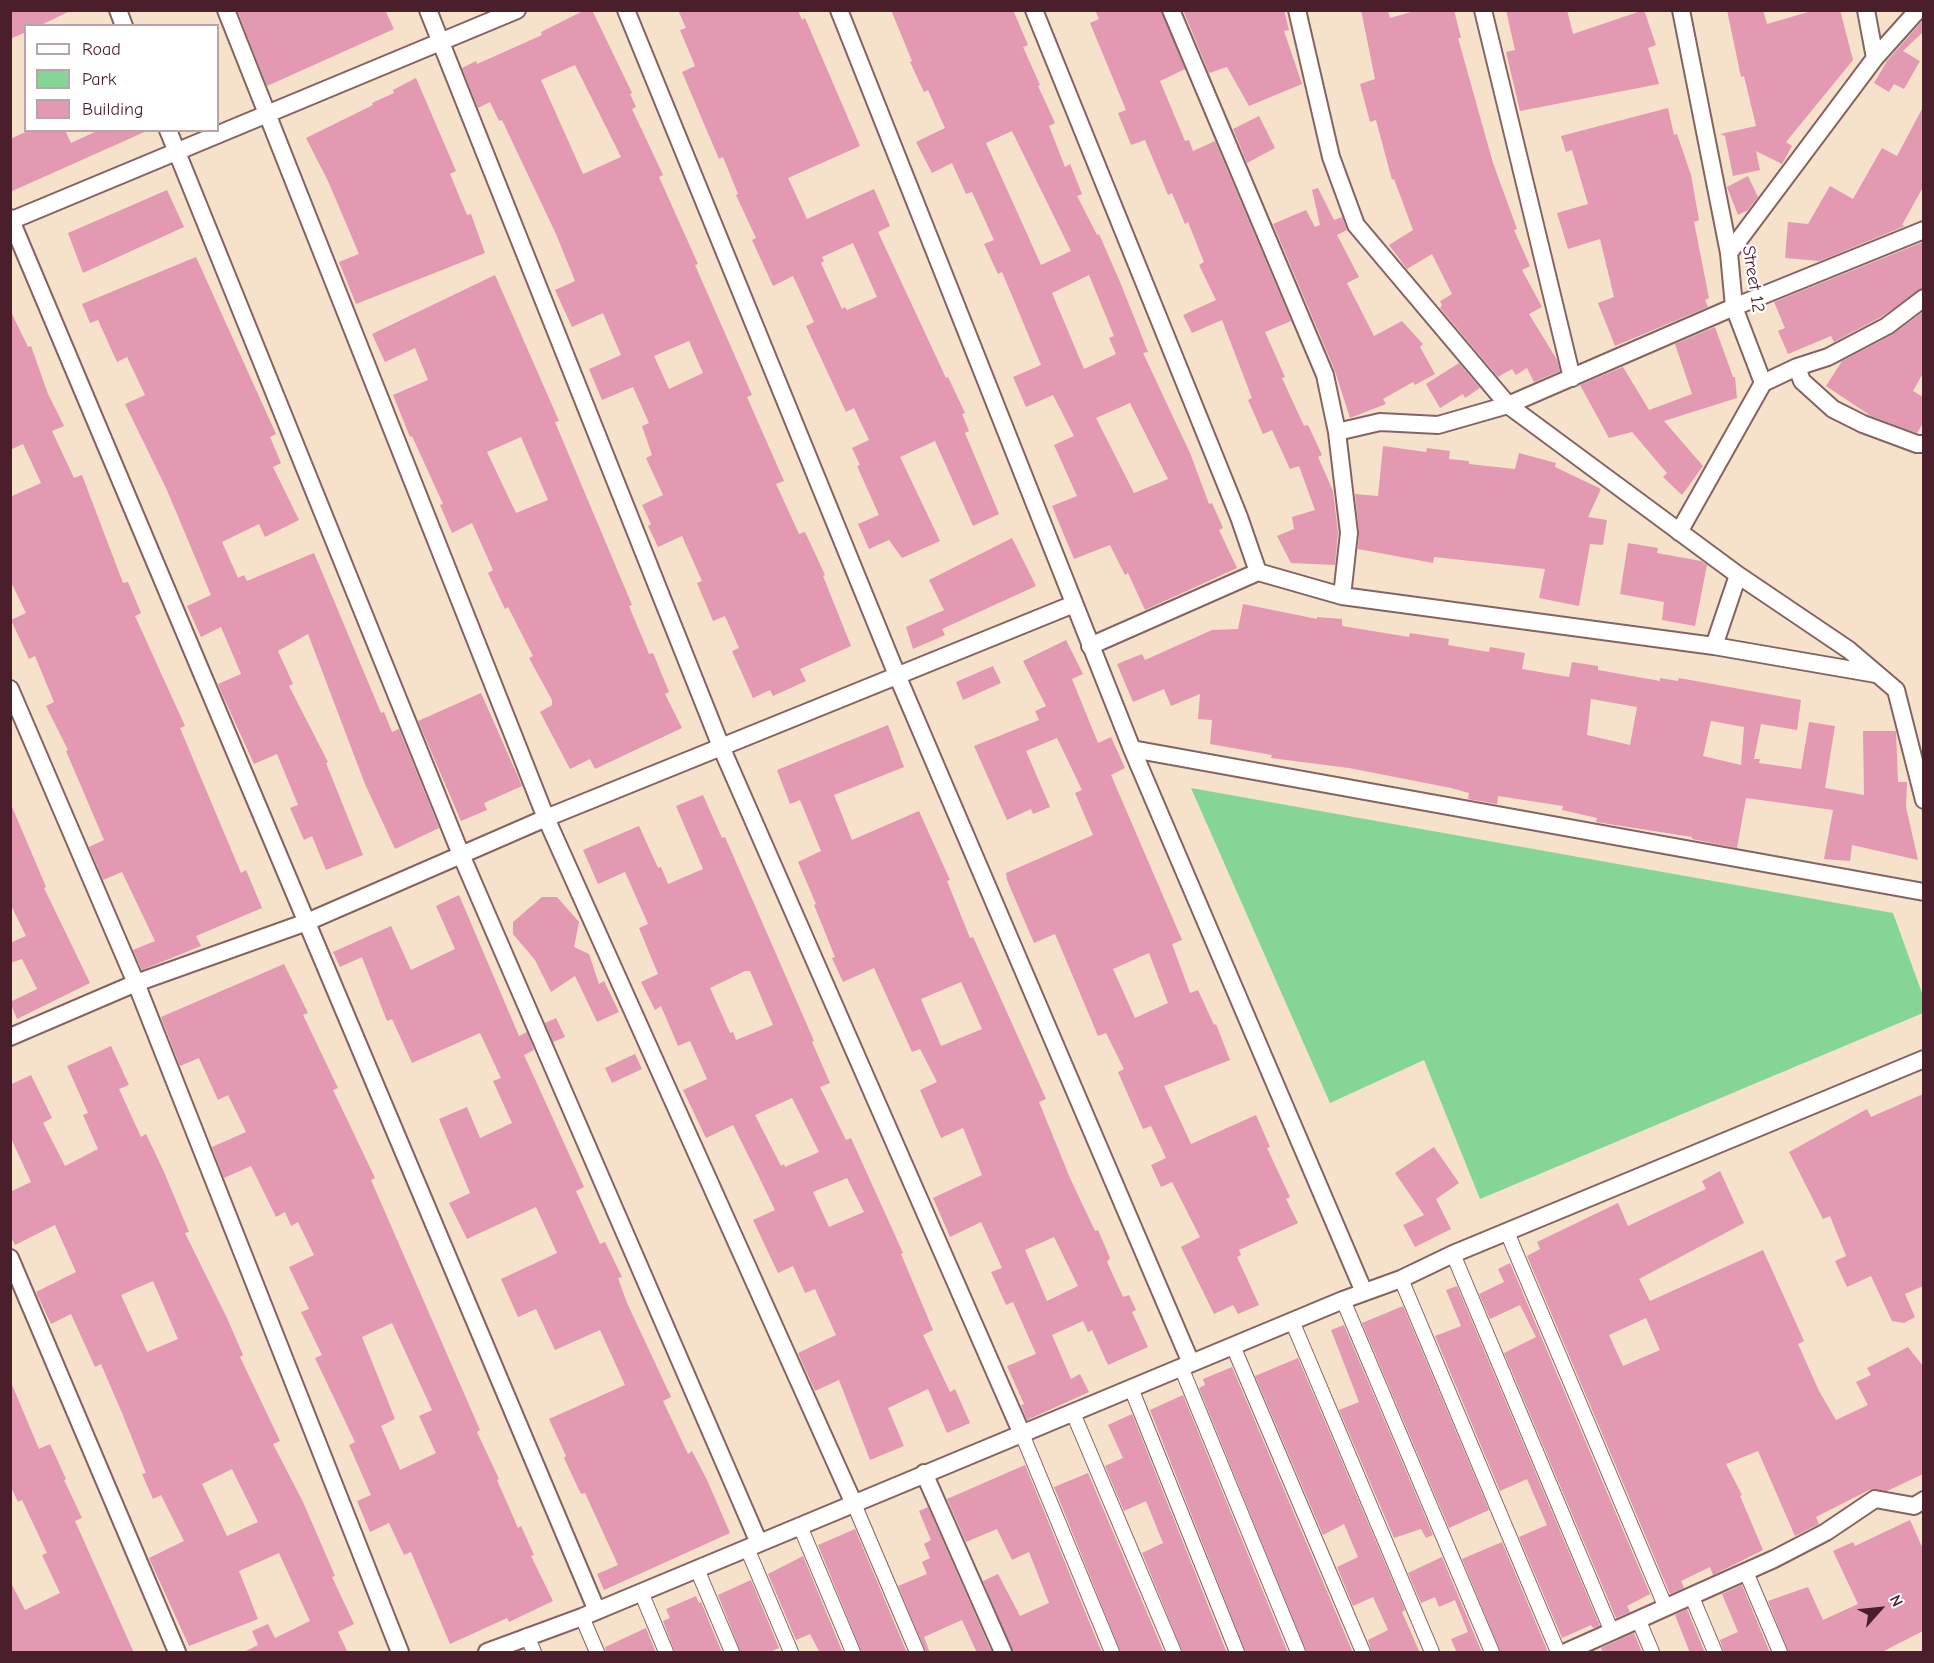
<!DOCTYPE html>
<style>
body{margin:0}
#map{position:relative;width:1934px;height:1663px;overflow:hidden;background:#f6e2ca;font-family:"Comic Neue",sans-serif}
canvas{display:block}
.frame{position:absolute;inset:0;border:12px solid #4a1f2b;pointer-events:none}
.legend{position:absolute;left:24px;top:24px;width:195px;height:108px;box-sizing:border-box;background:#fff;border:2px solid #b7a5aa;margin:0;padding:8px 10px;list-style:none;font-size:18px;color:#4a1f2b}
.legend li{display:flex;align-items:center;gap:12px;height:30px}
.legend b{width:30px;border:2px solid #b7a5aa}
.north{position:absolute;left:1850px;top:1579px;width:60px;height:60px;-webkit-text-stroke:4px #fff;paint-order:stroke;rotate:63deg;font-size:16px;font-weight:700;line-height:24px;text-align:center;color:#4a1f2b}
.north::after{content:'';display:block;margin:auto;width:21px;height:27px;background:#4a1f2b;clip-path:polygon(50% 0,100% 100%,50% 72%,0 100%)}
</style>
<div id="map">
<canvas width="1934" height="1663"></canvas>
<div class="frame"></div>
<ul class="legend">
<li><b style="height:8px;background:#fff"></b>Road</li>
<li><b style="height:16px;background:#85d696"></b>Park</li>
<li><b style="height:16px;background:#e299b1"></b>Building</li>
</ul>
<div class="north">N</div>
</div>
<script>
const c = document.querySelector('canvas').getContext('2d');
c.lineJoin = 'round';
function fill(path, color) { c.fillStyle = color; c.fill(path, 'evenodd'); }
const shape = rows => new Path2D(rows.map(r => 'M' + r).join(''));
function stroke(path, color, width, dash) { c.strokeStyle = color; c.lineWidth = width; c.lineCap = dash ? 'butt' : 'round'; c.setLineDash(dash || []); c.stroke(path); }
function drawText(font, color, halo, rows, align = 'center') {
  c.font = font + ' "Comic Neue",sans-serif'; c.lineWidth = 4.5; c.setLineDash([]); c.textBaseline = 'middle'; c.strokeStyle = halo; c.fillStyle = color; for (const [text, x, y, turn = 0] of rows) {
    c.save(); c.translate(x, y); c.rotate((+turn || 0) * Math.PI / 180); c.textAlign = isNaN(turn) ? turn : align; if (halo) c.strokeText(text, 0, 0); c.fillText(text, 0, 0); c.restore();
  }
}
fill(shape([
 [1191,788,1893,913,1923,996,1923,1013,1480,1199,1424,1060,1330,1103]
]), '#85d696');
fill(shape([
 [10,10,72,10,39,26,26,26,26,32,10,39],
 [237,10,385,10,394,29,267,86],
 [585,10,592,10,632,93,630,94,636,107,632,109,663,175,659,177,698,264,695,265,752,395,747,397,784,481,776,484,799,534,805,532,825,575,823,576,851,646,800,669,806,681,773,696,770,690,753,698,732,651,739,648,725,616,713,621,697,583,702,581,682,536,658,547,648,526,651,524,642,505,663,495,646,458,652,455,642,426,649,423,633,387,602,400,589,369,621,355,603,313,572,327,555,290,575,281,556,234,502,120,499,121,490,102,478,108,462,68,476,61,477,64,542,35,541,32],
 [575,65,621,157,583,174,541,80],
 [689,341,703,373,669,389,654,356],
 [678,10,798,10,802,20,805,18,860,146,788,178,807,219,874,189,890,226,878,232,946,378,948,377,965,413,962,414,969,431,965,433,999,514,973,526,935,441,900,457,940,541,902,558,889,540,869,549,858,524,879,515,857,466,860,465,852,448,869,440,854,408,846,412,806,326,814,322,793,276,773,286,752,240,756,238,736,195,738,194,723,157,719,159,682,72,695,66,680,30,686,28],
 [853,243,877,297,847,310,845,307,842,309,821,263,824,261,822,257],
 [891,10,1013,10,1028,45,1023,47,1040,85,1038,86,1055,123,1049,126,1065,167,1070,164,1082,194,1077,196,1097,235,1099,234,1120,282,1148,352,1143,353,1190,453,1209,504,1212,503,1223,528,1219,530,1237,568,1145,610,1128,573,1125,575,1110,545,1074,559,1052,506,1077,496,1054,445,1074,436,1053,395,1026,407,1013,377,1041,365,1002,272,998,274,984,244,994,240,972,192,966,194,952,163,932,173,916,142,945,128,928,90,924,92,910,62,912,61],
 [1012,131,1071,251,1041,265,986,143],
 [1089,275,1114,336,1109,338,1116,354,1084,369,1052,293],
 [1130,403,1168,479,1134,493,1096,418],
 [1095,10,1161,10,1185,69,1160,81,1185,141,1189,140,1193,151,1215,141,1291,321,1265,332,1285,377,1282,378,1304,426,1308,425,1322,455,1318,457,1333,491,1338,533,1335,565,1291,563,1277,536,1294,529,1292,517,1315,510,1299,466,1290,469,1272,430,1263,434,1248,400,1252,398,1222,320,1192,333,1183,315,1216,300,1199,265,1204,262,1188,222,1185,224,1172,193,1168,195,1145,140,1131,145,1118,113,1126,110,1090,23,1099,19],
 [1183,10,1284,10,1289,30,1284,31,1302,84,1249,106,1227,67,1209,73],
 [1361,10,1388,10,1390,18,1418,10,1454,10,1461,38,1458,38,1493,163,1517,229,1514,230,1530,266,1522,270,1542,307,1529,314,1557,360,1560,371,1534,382,1527,368,1516,375,1512,369,1498,377,1440,308,1442,305,1440,301,1452,294,1432,254,1407,269,1389,245,1413,230,1394,179,1392,180,1376,120,1370,122,1360,84,1375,79],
 [1506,10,1567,10,1573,34,1644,10,1656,45,1648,48,1659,84,1520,111,1506,52,1515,50],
 [1727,10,1763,10,1767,24,1815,10,1840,10,1853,60,1786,142,1792,146,1782,164,1756,151,1760,170,1733,176,1725,136,1720,134,1756,126,1744,76,1741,77],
 [1923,20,1923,32,1903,51,1920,61,1904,89,1894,84,1889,92,1874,83,1887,61],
 [416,78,456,171,450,174,467,215,471,214,485,253,356,304,339,262,359,254,328,181,306,138,373,105,372,103,394,93,393,90],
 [1923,107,1923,187,1902,225,1905,226,1820,261,1785,258,1788,222,1808,224,1830,186,1853,199,1882,148,1897,156],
 [1668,108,1674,135,1677,134,1691,175,1699,220,1694,222,1709,298,1705,300,1708,307,1615,346,1598,303,1614,297,1600,239,1568,249,1557,213,1588,204,1572,150,1566,152,1561,136],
 [1259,116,1275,148,1247,163,1233,129],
 [30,130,65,130,71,143,99,130,149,130,10,192,10,139],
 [1748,176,1758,197,1748,210,1738,215,1727,187],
 [1318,188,1334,220,1342,217,1347,230,1337,235,1359,277,1347,283,1374,336,1402,321,1423,344,1420,347,1435,374,1415,385,1413,382,1383,399,1386,404,1350,418,1335,371,1273,224,1306,210,1315,227,1320,225,1312,190],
 [167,190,184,227,83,273,68,233],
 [1923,242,1923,288,1881,317,1834,342,1831,336,1788,354,1778,331,1785,328,1774,302],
 [196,257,276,434,270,437,281,463,273,467,299,520,265,537,259,524,222,542,238,578,244,575,247,581,314,553,381,713,384,712,392,732,399,729,439,828,395,849,365,784,308,634,278,651,293,684,289,686,328,762,326,763,363,855,326,870,312,836,304,840,290,808,298,805,277,754,254,764,223,696,218,684,241,674,221,627,201,637,187,606,211,595,166,488,125,404,145,395,127,357,117,362,98,320,90,323,82,304],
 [495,275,559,421,555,422,632,605,629,606,649,654,653,653,669,692,665,694,682,728,595,769,590,759,570,769,540,712,552,705,552,700,529,658,533,656,508,607,505,609,488,573,493,570,472,523,452,533,440,505,443,504,412,436,410,437,393,395,428,380,415,348,385,362,372,334],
 [521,437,548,500,516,513,487,452],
 [10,310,28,347,31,346,48,394,64,426,52,431,74,478,82,475,123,583,128,582,141,613,135,616,185,726,180,728,241,873,246,870,262,908,196,936,201,946,142,970,133,950,155,941,122,872,103,880,89,847,104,840,66,751,68,750,46,706,54,702,35,656,29,659,11,620,26,613,10,580,10,497,41,483,23,444,10,450],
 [1923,312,1923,373,1913,391,1923,397,1923,423,1917,433,1871,416,1826,386,1842,361,1892,335],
 [1715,327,1733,377,1735,377,1737,398,1664,421,1703,466,1682,495,1663,477,1667,473,1632,432,1609,438,1580,385,1623,367,1649,410,1692,394,1675,344],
 [1459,363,1480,388,1465,398,1463,394,1440,408,1426,384],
 [1383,446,1426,452,1427,448,1450,451,1449,459,1469,461,1469,464,1515,469,1519,453,1556,463,1555,467,1601,489,1588,517,1607,520,1603,545,1590,544,1579,606,1539,598,1545,569,1434,557,1433,563,1358,549,1359,532,1355,494,1378,496],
 [1012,538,1036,586,942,629,945,635,913,649,906,627,944,610,929,580],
 [1628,543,1658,548,1657,553,1701,561,1707,565,1695,626,1662,620,1664,602,1620,594],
 [1243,604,1317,619,1317,617,1342,619,1342,626,1409,637,1410,633,1449,639,1448,645,1489,652,1490,647,1525,653,1522,669,1569,677,1572,662,1598,666,1598,670,1660,681,1660,678,1678,681,1679,678,1801,700,1797,730,1761,724,1754,759,1760,759,1759,763,1801,769,1809,722,1835,726,1825,788,1864,795,1863,731,1896,731,1898,782,1907,782,1906,807,1918,860,1852,845,1850,861,1824,859,1833,810,1746,798,1737,848,1692,839,1692,837,1596,822,1597,818,1562,810,1563,806,1498,796,1497,804,1468,799,1469,793,1451,788,1349,768,1271,758,1272,755,1210,744,1212,720,1198,719,1200,694,1171,706,1164,689,1133,702,1117,664,1142,654,1145,660,1212,630,1238,629],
 [1591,699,1637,707,1630,745,1587,735],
 [1711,721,1744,727,1741,765,1703,756],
 [1066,640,1083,674,1072,679,1098,743,1111,737,1125,768,1111,775,1182,940,1172,944,1190,993,1198,990,1214,1025,1216,1024,1230,1060,1164,1086,1191,1144,1256,1115,1270,1147,1267,1148,1290,1197,1286,1199,1298,1223,1239,1250,1241,1255,1237,1257,1259,1305,1238,1314,1233,1305,1214,1314,1181,1247,1200,1237,1172,1182,1161,1187,1151,1165,1166,1158,1151,1126,1143,1129,1118,1072,1124,1069,1106,1033,1098,1036,1055,934,1034,943,1007,880,1006,873,1093,835,1075,793,1082,790,1057,738,1026,751,1050,807,1033,814,1031,809,1007,820,974,746,1039,720,1035,711,1046,706,1023,661],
 [1149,953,1168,1003,1135,1018,1113,969],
 [993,666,1001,683,963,700,956,682],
 [481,693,522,786,484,803,487,810,461,821,418,721],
 [888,725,904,767,834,795,852,840,919,811,950,880,947,881,970,938,973,937,1046,1099,1039,1102,1070,1178,1095,1231,1098,1230,1110,1258,1107,1262,1123,1297,1129,1295,1136,1310,1132,1312,1148,1347,1108,1365,1092,1330,1088,1332,1083,1321,1052,1335,1071,1379,1080,1374,1089,1392,1027,1420,1021,1405,1024,1404,1007,1366,1036,1354,1013,1302,1006,1305,991,1272,1002,1268,981,1222,950,1237,933,1198,982,1175,963,1128,941,1138,920,1090,937,1082,920,1049,912,1052,874,968,843,982,832,958,835,957,814,905,816,904,798,862,821,851,800,800,790,804,777,770],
 [961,982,982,1029,941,1046,921,999],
 [1054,1237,1078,1286,1047,1301,1025,1250],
 [703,795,722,838,725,837,814,1041,812,1042,830,1083,820,1087,846,1140,851,1138,903,1253,901,1254,933,1330,923,1335,950,1392,955,1389,970,1423,947,1433,928,1389,888,1408,904,1446,870,1460,839,1380,815,1391,798,1353,836,1335,815,1289,805,1293,793,1266,778,1273,753,1220,775,1210,759,1177,733,1125,706,1138,683,1090,707,1079,690,1041,678,1046,661,1006,655,1010,641,982,658,974,639,928,648,924,625,872,598,884,583,850,639,826,658,868,661,867,668,884,703,869,676,806],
 [745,971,750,971,773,1025,736,1040,733,1032,730,1033,710,988],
 [792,1098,819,1152,785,1167,784,1164,781,1166,755,1115],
 [847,1178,864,1212,829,1227,813,1192],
 [10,802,46,887,44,888,90,983,17,1019,10,1002,37,989,22,959,10,963,10,943,26,936,10,903],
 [459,895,519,1036,527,1032,534,1050,524,1055,584,1187,576,1191,600,1244,605,1242,622,1277,618,1278,627,1303,671,1397,663,1401,688,1454,692,1451,707,1480,730,1533,604,1590,597,1574,618,1565,585,1493,581,1494,564,1458,566,1456,549,1419,625,1385,600,1330,555,1350,536,1309,518,1317,501,1279,557,1253,536,1207,467,1239,449,1203,470,1193,439,1119,467,1107,480,1138,512,1123,493,1081,501,1078,480,1033,412,1063,392,1019,387,1021,362,957,340,967,333,952,391,926,411,970,455,949,436,906],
 [542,897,557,897,579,922,574,947,589,954,599,984,604,981,619,1012,597,1022,575,976,551,992,535,960,513,934,513,922],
 [284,964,308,1013,303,1015,338,1088,333,1090,375,1178,371,1180,480,1430,477,1432,499,1479,497,1480,518,1528,521,1526,534,1555,531,1556,553,1601,509,1622,507,1618,450,1644,411,1552,404,1555,389,1523,370,1532,357,1501,371,1495,349,1445,355,1442,315,1358,322,1355,301,1312,309,1309,289,1267,314,1255,298,1222,291,1226,285,1212,276,1217,251,1166,224,1178,212,1147,246,1132,228,1095,218,1100,199,1058,180,1066,161,1017],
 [392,1323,432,1410,419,1416,436,1453,400,1470,381,1426,395,1419,362,1337],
 [556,1018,565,1037,553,1042,545,1023],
 [111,1046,129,1085,119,1089,141,1137,146,1134,164,1172,189,1232,185,1233,227,1318,243,1355,240,1357,280,1441,273,1444,303,1502,335,1576,332,1577,354,1624,338,1632,348,1653,242,1653,258,1645,252,1631,268,1624,275,1638,310,1621,279,1553,239,1571,258,1619,189,1646,149,1558,184,1541,161,1495,153,1499,142,1474,146,1473,122,1413,101,1364,95,1367,71,1314,51,1324,36,1292,76,1272,55,1225,15,1245,10,1235,10,1192,31,1182,10,1136,10,1085,31,1075,52,1118,43,1123,65,1166,98,1149,83,1115,88,1113,67,1066],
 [153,1281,178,1339,147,1352,121,1295],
 [232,1469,258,1522,227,1536,202,1484],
 [635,1054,642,1069,612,1083,605,1068],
 [1923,1094,1923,1286,1905,1294,1915,1317,1904,1323,1892,1321,1871,1276,1847,1287,1835,1261,1846,1256,1830,1216,1823,1219,1789,1152,1867,1109,1871,1117],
 [1434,1147,1459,1183,1436,1199,1451,1229,1415,1247,1403,1225,1424,1215,1395,1173],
 [1720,1171,1744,1223,1639,1279,1650,1301,1763,1250,1804,1341,1798,1344,1819,1391,1836,1420,1868,1405,1856,1382,1871,1375,1867,1368,1908,1347,1923,1366,1923,1474,1887,1491,1869,1490,1816,1517,1819,1524,1795,1536,1758,1451,1726,1464,1742,1495,1740,1496,1763,1550,1713,1575,1710,1567,1681,1581,1684,1588,1670,1594,1527,1256,1540,1249,1537,1242,1618,1203,1628,1226,1706,1189,1702,1181],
 [1646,1318,1660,1350,1623,1366,1609,1335],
 [1510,1263,1650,1594,1627,1606,1630,1612,1616,1618,1504,1353,1536,1337,1520,1305,1490,1319,1479,1294,1504,1282,1498,1269],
 [1457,1286,1600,1626,1593,1628,1591,1625,1562,1638,1519,1537,1547,1525,1527,1479,1500,1491,1435,1336,1461,1326,1446,1290],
 [1403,1306,1489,1510,1449,1528,1362,1323],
 [1344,1325,1433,1535,1426,1538,1421,1529,1394,1538,1339,1410,1359,1402,1331,1330],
 [1298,1358,1405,1610,1402,1612,1420,1653,1372,1653,1368,1640,1388,1630,1373,1597,1353,1606,1337,1567,1358,1557,1344,1524,1323,1535,1255,1376],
 [1232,1367,1353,1653,1307,1653,1199,1388,1205,1385,1203,1379],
 [10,1380,39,1449,50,1444,66,1479,64,1480,82,1518,75,1521,134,1653,10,1653,10,1581,25,1610,60,1593,42,1555,47,1553,22,1500,18,1502,10,1485],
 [1183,1395,1288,1653,1246,1653,1150,1410],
 [1132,1414,1227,1653,1183,1653,1142,1553,1163,1543,1146,1501,1124,1511,1105,1466,1123,1458,1108,1425],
 [1025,1465,1102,1653,1013,1653,983,1581,998,1574,1020,1616,1049,1603,1029,1552,1012,1560,997,1529,966,1542,947,1499],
 [1088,1473,1164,1653,1121,1653,1054,1487],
 [928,1507,992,1653,977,1653,962,1620,924,1637,930,1653,926,1653,898,1586,927,1574,922,1562,930,1558,924,1544,931,1540,919,1511],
 [1910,1520,1923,1549,1923,1631,1880,1653,1789,1653,1768,1601,1808,1587,1823,1620,1858,1604,1833,1551,1853,1542,1855,1546],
 [855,1529,907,1653,862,1653,818,1545],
 [1502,1542,1545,1645,1548,1653,1501,1653,1462,1559],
 [803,1556,843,1653,820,1653,810,1634,796,1640,768,1574],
 [1442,1557,1482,1653,1457,1653,1451,1639,1468,1632,1455,1600,1439,1607,1435,1597,1421,1603,1408,1573],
 [751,1580,779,1648,768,1653,741,1653,718,1595],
 [1742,1585,1770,1653,1724,1653,1720,1640,1738,1632,1722,1594],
 [696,1596,699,1603,701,1602,722,1653,675,1653,663,1621,670,1618,666,1609],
 [1687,1609,1705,1653,1690,1653,1675,1615],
 [646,1628,656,1653,606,1653,605,1647],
 [1634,1633,1642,1653,1603,1653,1601,1648]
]), '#e299b1');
const pedestrian = shape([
 [1507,1232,1666,1608],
 [1453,1254,1612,1632],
 [1401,1279,1558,1652],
 [1343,1300,1492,1652],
 [1292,1321,1432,1652],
 [1233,1346,1363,1652],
 [1181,1367,1298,1652],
 [1131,1388,1237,1652],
 [1073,1413,1174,1652],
 [1022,1434,1112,1652],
 [854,1504,917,1652],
 [800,1526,853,1652],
 [747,1548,791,1652],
 [697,1569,732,1652],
 [1746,1572,1780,1652],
 [641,1592,666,1652],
 [1692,1597,1715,1652],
 [582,1617,597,1652],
 [1639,1621,1652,1652],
 [527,1636,534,1652]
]);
const minor = shape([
 [118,10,124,26],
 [226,10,546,818,854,1504],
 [428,10,722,749,1022,1434],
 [626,10,897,675,1191,1363],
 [839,10,1132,749,1364,1292],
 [1034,10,1239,517,1258,572],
 [1171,10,1325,375,1337,432,1349,533,1342,596],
 [1297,10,1331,157,1356,225,1508,405,1738,575,1849,650,1896,690,1924,800],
 [1483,10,1572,378],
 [1866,10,1875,58],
 [168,130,462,857,759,1543],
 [10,218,597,1611],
 [10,221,517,10],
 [1729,253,1875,58,1918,10],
 [1797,367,1802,381,1833,409,1863,424,1917,444,1924,444],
 [1763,383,1797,367,1828,357,1887,326,1924,298],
 [1337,432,1380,422,1438,425,1508,405,1734,307,1924,230],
 [1679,532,1763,383,1734,307,1729,253,1681,10],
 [1090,646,1258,572,1342,596,1714,646,1738,575],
 [1714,646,1876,674],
 [10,689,136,983,400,1652],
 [1132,749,1924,892],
 [10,1037,136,983,307,922,546,818,1074,604],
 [10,1258,177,1652],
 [924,1473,1003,1652],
 [487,1652,582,1617,1343,1300,1401,1279,1453,1254,1924,1059],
 [1566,1652,1774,1559,1826,1532,1875,1499,1914,1506,1924,1500]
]);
stroke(pedestrian, '#866363', 16);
stroke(minor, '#866363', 20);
stroke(pedestrian, '#fff', 14);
stroke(minor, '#fff', 16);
drawText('18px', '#4a1f2b', '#fff', [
 ["Street 12",1753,279,81]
]);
</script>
